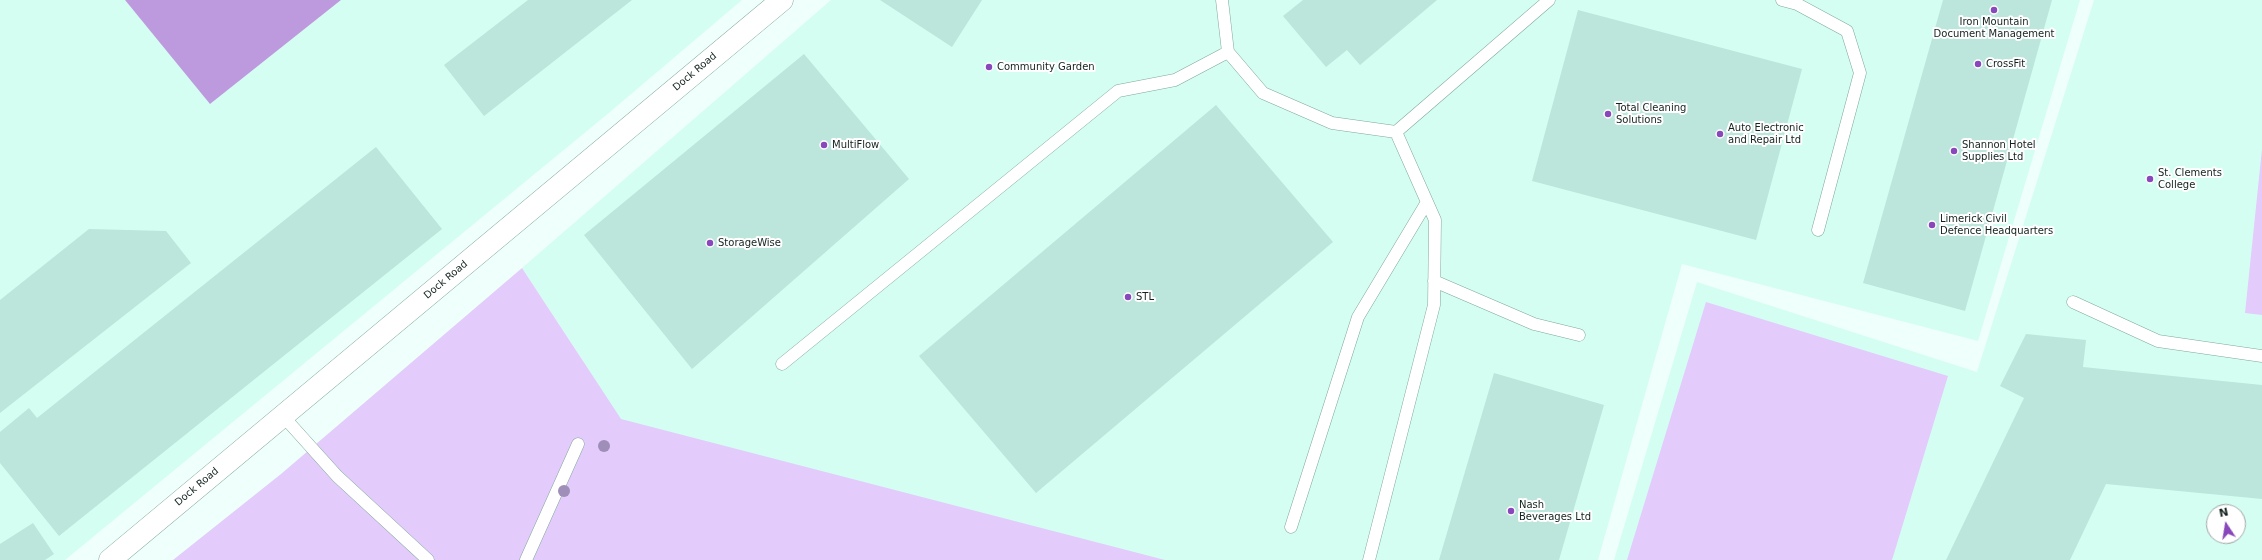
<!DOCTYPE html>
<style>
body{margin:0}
#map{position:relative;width:2262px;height:560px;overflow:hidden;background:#effffb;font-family:"DejaVu Sans",sans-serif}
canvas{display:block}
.north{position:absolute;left:2206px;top:504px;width:40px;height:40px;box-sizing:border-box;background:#fff;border:1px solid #a1a7a5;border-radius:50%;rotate:348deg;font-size:11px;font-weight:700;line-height:16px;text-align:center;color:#13221f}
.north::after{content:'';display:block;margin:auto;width:14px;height:18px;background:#8947bc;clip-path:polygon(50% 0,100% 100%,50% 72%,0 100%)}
</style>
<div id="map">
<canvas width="2262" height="560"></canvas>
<div class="north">N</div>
</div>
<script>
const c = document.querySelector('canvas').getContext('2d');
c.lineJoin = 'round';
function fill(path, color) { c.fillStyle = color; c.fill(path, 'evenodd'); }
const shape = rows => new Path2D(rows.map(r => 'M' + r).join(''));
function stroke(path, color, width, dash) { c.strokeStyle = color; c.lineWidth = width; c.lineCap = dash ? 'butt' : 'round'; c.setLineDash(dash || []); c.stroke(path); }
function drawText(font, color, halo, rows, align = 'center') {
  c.font = font + ' "DejaVu Sans",sans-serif'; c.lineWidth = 4; c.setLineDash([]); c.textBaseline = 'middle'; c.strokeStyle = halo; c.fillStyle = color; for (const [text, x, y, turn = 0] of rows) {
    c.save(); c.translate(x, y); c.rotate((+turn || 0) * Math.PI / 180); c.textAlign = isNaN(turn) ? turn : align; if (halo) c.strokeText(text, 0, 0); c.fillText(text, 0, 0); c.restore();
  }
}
fill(shape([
 [0,0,125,0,211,103,341,0,742,0,610,112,65,560,0,560],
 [831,0,2080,0,1978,341,1682,264,1598,560,225,560,583,361,522,268],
 [2094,0,2262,0,2262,560,1614,560,1697,282,1977,372],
 [2214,512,2238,512,2238,536,2214,536]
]), '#d5fef3');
fill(shape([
 [2262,149,2262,315,2245,313],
 [522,268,621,419,1165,560,173,560,281,474],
 [1706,302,1948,376,1892,560,1627,560]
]), '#e3cbfb');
fill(shape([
 [125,0,341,0,210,104]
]), '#bc9add');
fill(shape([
 [528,0,632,0,484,116,444,65],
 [880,0,982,0,952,47],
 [1303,0,1437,0,1360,65,1347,50,1326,67,1283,16],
 [1943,0,2052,0,1965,311,1863,283],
 [1578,10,1802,69,1756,240,1532,181],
 [804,54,909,179,692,369,584,235],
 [1216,105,1333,242,1036,493,919,356],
 [376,147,442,229,59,536,0,463,0,432,29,408,37,418],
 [89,229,166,231,191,263,0,413,0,300],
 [2026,334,2086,340,2083,367,2262,385,2262,499,2106,484,2070,560,1946,560,2024,398,2000,386],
 [1494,373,1604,405,1559,560,1439,560],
 [33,523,54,554,45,560,0,560,0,544]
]), '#bce5db');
const lane = shape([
 [1222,0,1228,52,1263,93,1332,123,1396,132,1549,0],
 [1782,0,1797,4,1847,31,1860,73,1818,230],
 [1434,281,1534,324,1579,335],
 [2073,302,2158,341,2262,356],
 [782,364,1118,91,1175,80,1228,52],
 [283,416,337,476,428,560],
 [1291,527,1358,317,1427,202],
 [526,560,578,444],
 [1369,560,1434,305,1435,220,1396,132]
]);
const secondary = shape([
 [110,560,782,0]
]);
stroke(lane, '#80a79d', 13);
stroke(secondary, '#80a79d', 23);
stroke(lane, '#fff', 12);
stroke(secondary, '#fff', 22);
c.fillStyle = '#9f8eb7';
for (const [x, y] of [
 [604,446],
 [564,491]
]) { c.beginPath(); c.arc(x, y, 6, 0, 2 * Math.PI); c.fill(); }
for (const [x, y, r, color] of [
 [1994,10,4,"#8947bc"],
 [1978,64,4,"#8947bc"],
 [989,67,4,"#8947bc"],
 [1608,114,4,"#8947bc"],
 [1720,134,4,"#8947bc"],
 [824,145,4,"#8947bc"],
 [1954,151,4,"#8947bc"],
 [2150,179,4,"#8947bc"],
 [1932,225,4,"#8947bc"],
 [710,243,4,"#8947bc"],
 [1128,297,4,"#8947bc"],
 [1511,511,4,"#8947bc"]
]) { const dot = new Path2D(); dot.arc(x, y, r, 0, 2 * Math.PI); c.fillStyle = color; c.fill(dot); stroke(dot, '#fff', 1.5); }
drawText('10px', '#13221f', '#fff', [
 ["Iron Mountain",1994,22,"center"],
 ["Document Management",1994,34,"center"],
 ["CrossFit",1986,64],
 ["Community Garden",997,67],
 ["Total Cleaning",1616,108],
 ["Solutions",1616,120],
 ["Auto Electronic",1728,128],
 ["and Repair Ltd",1728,140],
 ["MultiFlow",832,145],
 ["Shannon Hotel",1962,145],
 ["Supplies Ltd",1962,157],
 ["St. Clements",2158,173],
 ["College",2158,185],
 ["Limerick Civil",1940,219],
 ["Defence Headquarters",1940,231],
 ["StorageWise",718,243],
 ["STL",1136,297],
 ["Nash",1519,505],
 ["Beverages Ltd",1519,517]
], 'left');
drawText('10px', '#13221f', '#fff', [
 ["Dock Road",695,72,-40],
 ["Dock Road",446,280,-40],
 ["Dock Road",197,487,-40]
]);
</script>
